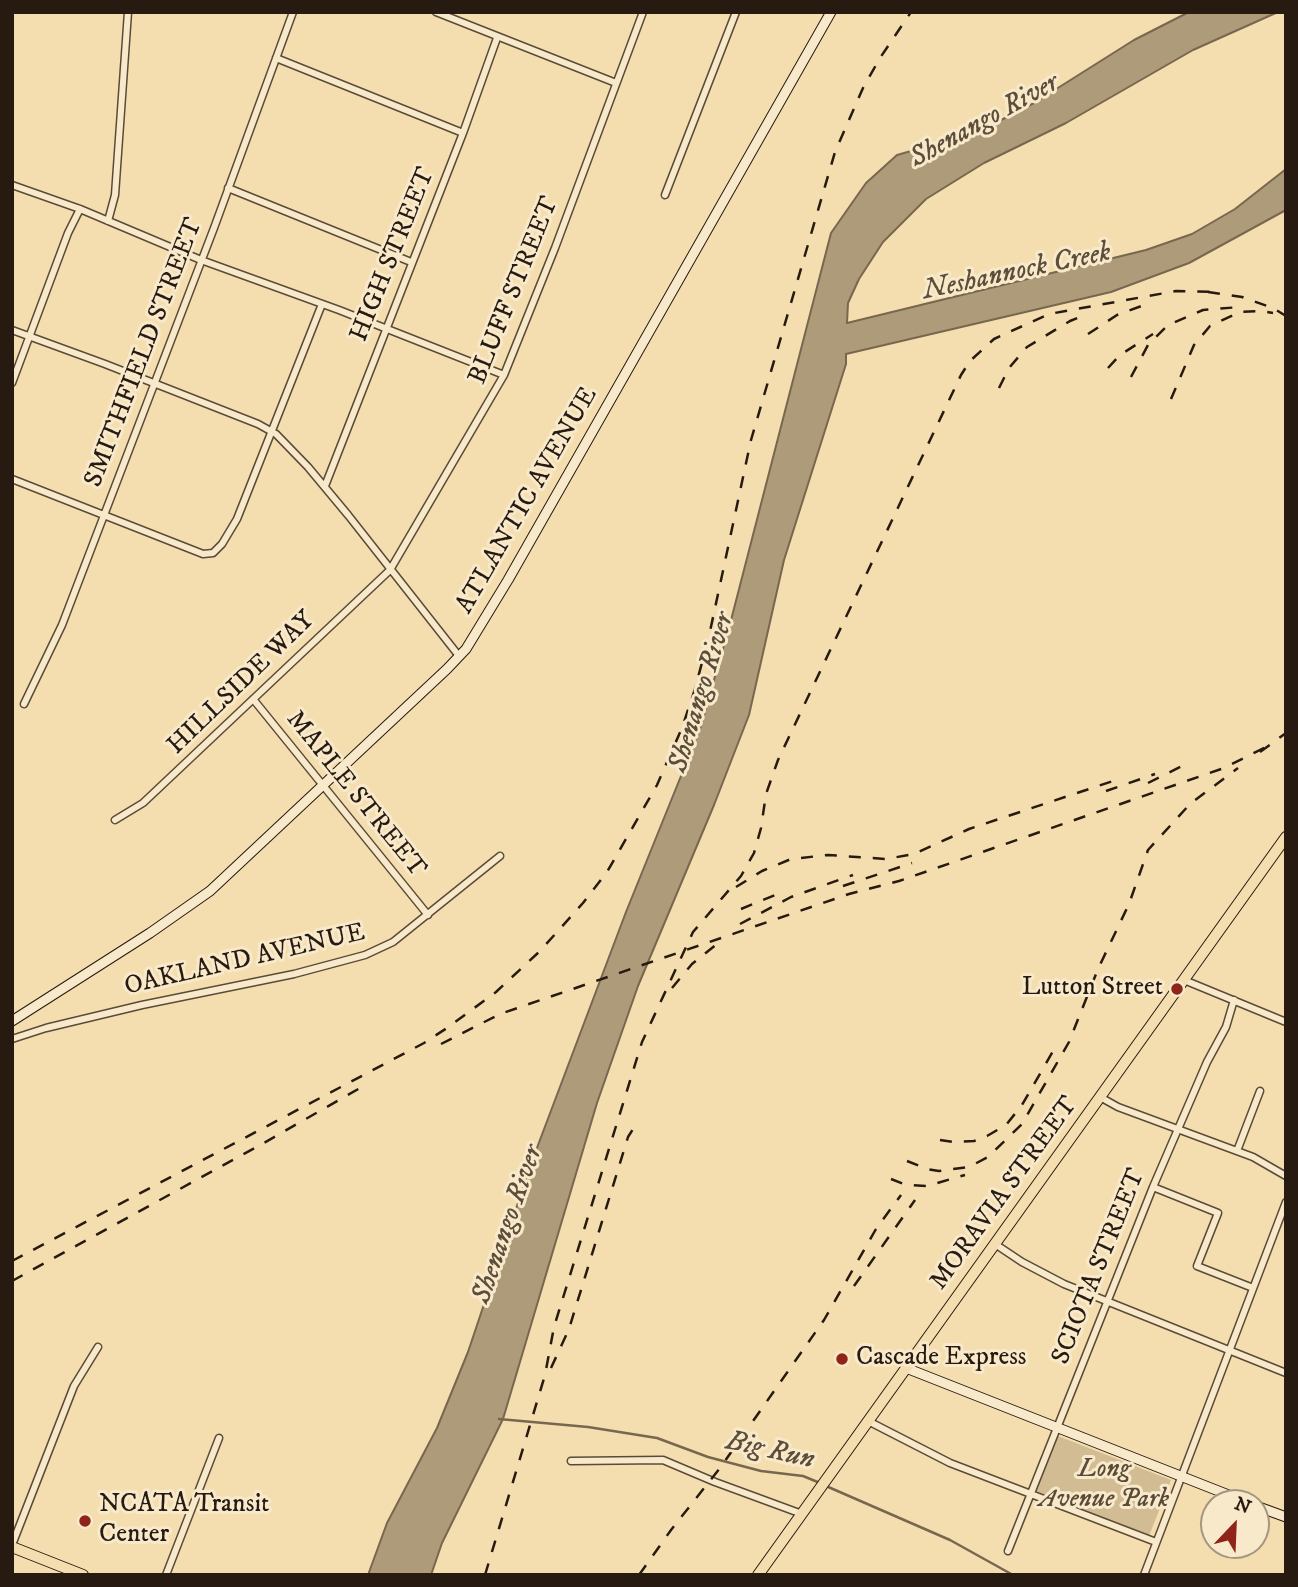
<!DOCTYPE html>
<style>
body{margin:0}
#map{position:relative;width:1298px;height:1587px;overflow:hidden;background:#f4ddaf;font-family:"IM FELL DW Pica",serif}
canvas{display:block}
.frame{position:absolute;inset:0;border:14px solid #271a10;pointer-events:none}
.north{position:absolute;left:1200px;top:1489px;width:70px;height:70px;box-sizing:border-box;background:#f8e9cb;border:2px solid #a49680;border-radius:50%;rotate:23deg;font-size:19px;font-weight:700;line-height:28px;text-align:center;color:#271a10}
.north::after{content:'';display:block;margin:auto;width:24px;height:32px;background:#8f2418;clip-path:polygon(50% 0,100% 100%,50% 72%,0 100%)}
</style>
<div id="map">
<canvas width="1298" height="1587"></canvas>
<div class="frame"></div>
<div class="north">N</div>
</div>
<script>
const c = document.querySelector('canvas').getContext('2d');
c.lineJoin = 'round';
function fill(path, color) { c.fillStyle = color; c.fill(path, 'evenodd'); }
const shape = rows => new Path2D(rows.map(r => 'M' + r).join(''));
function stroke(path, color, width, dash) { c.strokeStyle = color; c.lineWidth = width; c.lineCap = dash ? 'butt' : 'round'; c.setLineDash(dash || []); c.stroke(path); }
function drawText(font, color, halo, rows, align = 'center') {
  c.font = font + ' "IM FELL DW Pica",serif'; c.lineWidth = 6; c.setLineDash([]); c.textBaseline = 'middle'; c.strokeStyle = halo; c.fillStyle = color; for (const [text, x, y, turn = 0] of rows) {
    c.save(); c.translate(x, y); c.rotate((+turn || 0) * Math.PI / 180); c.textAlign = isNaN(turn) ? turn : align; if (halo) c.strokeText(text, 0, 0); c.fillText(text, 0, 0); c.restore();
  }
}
fill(shape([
 [1058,1436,1171,1480,1149,1536,1036,1491]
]), '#d1bc94');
const water = shape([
 [1189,12,1278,12,1193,50,1066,123,984,163,926,199,883,242,859,279,848,303,847,323,1146,250,1192,234,1235,209,1286,169,1286,210,1189,263,1111,292,846,354,846,364,784,560,749,715,714,805,638,986,597,1103,503,1419,442,1543,431,1575,368,1575,387,1523,437,1428,468,1352,532,1161,626,912,700,729,730,624,831,233,866,183,897,155,978,132,1034,103,1134,40,1189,12]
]);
fill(water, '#ae9b79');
stroke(water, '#78674f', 2);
stroke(shape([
 [499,1419,588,1427,657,1438,708,1457,761,1471,803,1476,820,1483],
 [826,1486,950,1540,1013,1575]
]), '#78674f', 2.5);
const street = shape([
 [436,12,616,83],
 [276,58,463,133],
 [12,185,80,209,201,260,339,310,504,375],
 [228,188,411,262],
 [665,195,736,12],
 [108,221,115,195,128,12],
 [12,330,105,364,258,424,276,434,308,467,348,515,459,656],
 [12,383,68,233,80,209],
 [12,479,203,554,213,553,222,544,237,519,322,304],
 [325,486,463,133,497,38],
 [253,699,428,915],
 [24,704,62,625,214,228,293,12],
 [115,820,143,803,390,570,504,375,555,248,643,12],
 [1184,980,1286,1022],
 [12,1039,46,1028,142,1005,294,974,365,955,393,942,500,856],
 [1100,1097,1118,1107,1253,1157,1286,1176],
 [1237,1151,1260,1091],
 [1153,1187,1218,1213,1197,1266,1253,1288],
 [995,1244,1022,1262,1064,1284,1286,1373],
 [868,1421,950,1463,1156,1542],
 [571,1461,663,1460,715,1482,802,1514],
 [12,1545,74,1386,98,1347],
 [1008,1551,1153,1187,1207,1062,1226,1027,1234,1000],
 [166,1575,219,1438],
 [1144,1575,1286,1202]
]);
const secondary = shape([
 [12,1021,150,933,210,891,447,669,466,649,508,580,831,12],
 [906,1368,1249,1503],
 [1256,1506,1286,1517]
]);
const primary = shape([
 [12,1547,83,1575],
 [758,1575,1286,837]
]);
stroke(street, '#5a4b38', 9);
stroke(secondary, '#271a10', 11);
stroke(primary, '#271a10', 12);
stroke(street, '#f8e9cb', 6);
stroke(secondary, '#f8e9cb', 9);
stroke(primary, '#f4ddaf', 10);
stroke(shape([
 [1208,292,1242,297,1273,308,1286,316],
 [1088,334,1117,315,1147,304],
 [1108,368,1120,355,1153,334],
 [1131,377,1148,345,1168,325,1203,310,1240,307],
 [999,388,1009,368,1027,347,1070,321,1087,314],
 [1171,399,1194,345,1210,326,1240,312,1261,311,1273,313],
 [1260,752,1286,733],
 [1148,783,1188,763],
 [1106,791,1155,774],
 [843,886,912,863],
 [736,887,762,871,791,859,828,855,886,859,914,854,969,829,1116,780],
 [741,909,775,895],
 [740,924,791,897,853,875],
 [672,988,692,964,717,944],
 [441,1044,500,1014,849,894,899,881,1224,768,1268,746],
 [940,1140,953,1142,974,1141,987,1136,1006,1125,1022,1105,1056,1046],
 [907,1161,927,1169,939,1171,969,1167,988,1157,1022,1124,1069,1042,1098,969,1129,904,1148,850,1190,804,1238,768],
 [891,1179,906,1185,927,1186,965,1175],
 [12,1261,424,1043,447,1028,496,992,540,951,583,903,607,872,657,785,682,728,695,689,709,636,751,440,835,152,863,88,880,58,911,12],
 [12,1281,262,1144,367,1084],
 [854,1286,915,1200],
 [551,1368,569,1329,628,1137,638,1121],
 [485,1575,545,1375,554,1327,642,1042,693,932,741,876,754,853,761,828,766,794,778,760,961,375,970,361,994,339,1049,314,1176,291,1215,292],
 [639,1575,671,1530,720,1468,824,1320,876,1229,901,1195]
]), '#271a10', 2.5, [12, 12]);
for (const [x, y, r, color] of [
 [1177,989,7,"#8f2418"],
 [842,1359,7,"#8f2418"],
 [85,1521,7,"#8f2418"]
]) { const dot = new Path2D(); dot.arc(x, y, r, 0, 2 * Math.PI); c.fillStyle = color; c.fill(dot); stroke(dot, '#f8e9cb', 2.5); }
drawText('26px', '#271a10', '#f8e9cb', [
 ["HIGH STREET",394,255,-68],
 ["BLUFF STREET",515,291,-68],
 ["SMITHFIELD STREET",145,353,-69],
 ["ATLANTIC AVENUE",528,501,-60],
 ["HILLSIDE WAY",242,684,-44],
 ["MAPLE STREET",355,795,51],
 ["OAKLAND AVENUE",245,961,-13],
 ["MORAVIA STREET",1005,1194,-54],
 ["SCIOTA STREET",1100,1267,-68]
]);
drawText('26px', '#271a10', '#f8e9cb', [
 ["Lutton Street",1163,989,"right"],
 ["Cascade Express",856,1359],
 ["NCATA Transit",99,1506],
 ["Center",99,1536]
], 'left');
drawText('italic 26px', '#5a4b38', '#f8e9cb', [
 ["Long",1104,1471],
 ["Avenue Park",1104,1501]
]);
drawText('italic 28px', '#5d4e3a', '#f8e9cb', [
 ["Shenango River",985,122,-29],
 ["Neshannock Creek",1017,273,-12],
 ["Shenango River",703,693,-73],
 ["Shenango River",509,1225,-71],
 ["Big Run",770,1452,13]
]);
</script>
